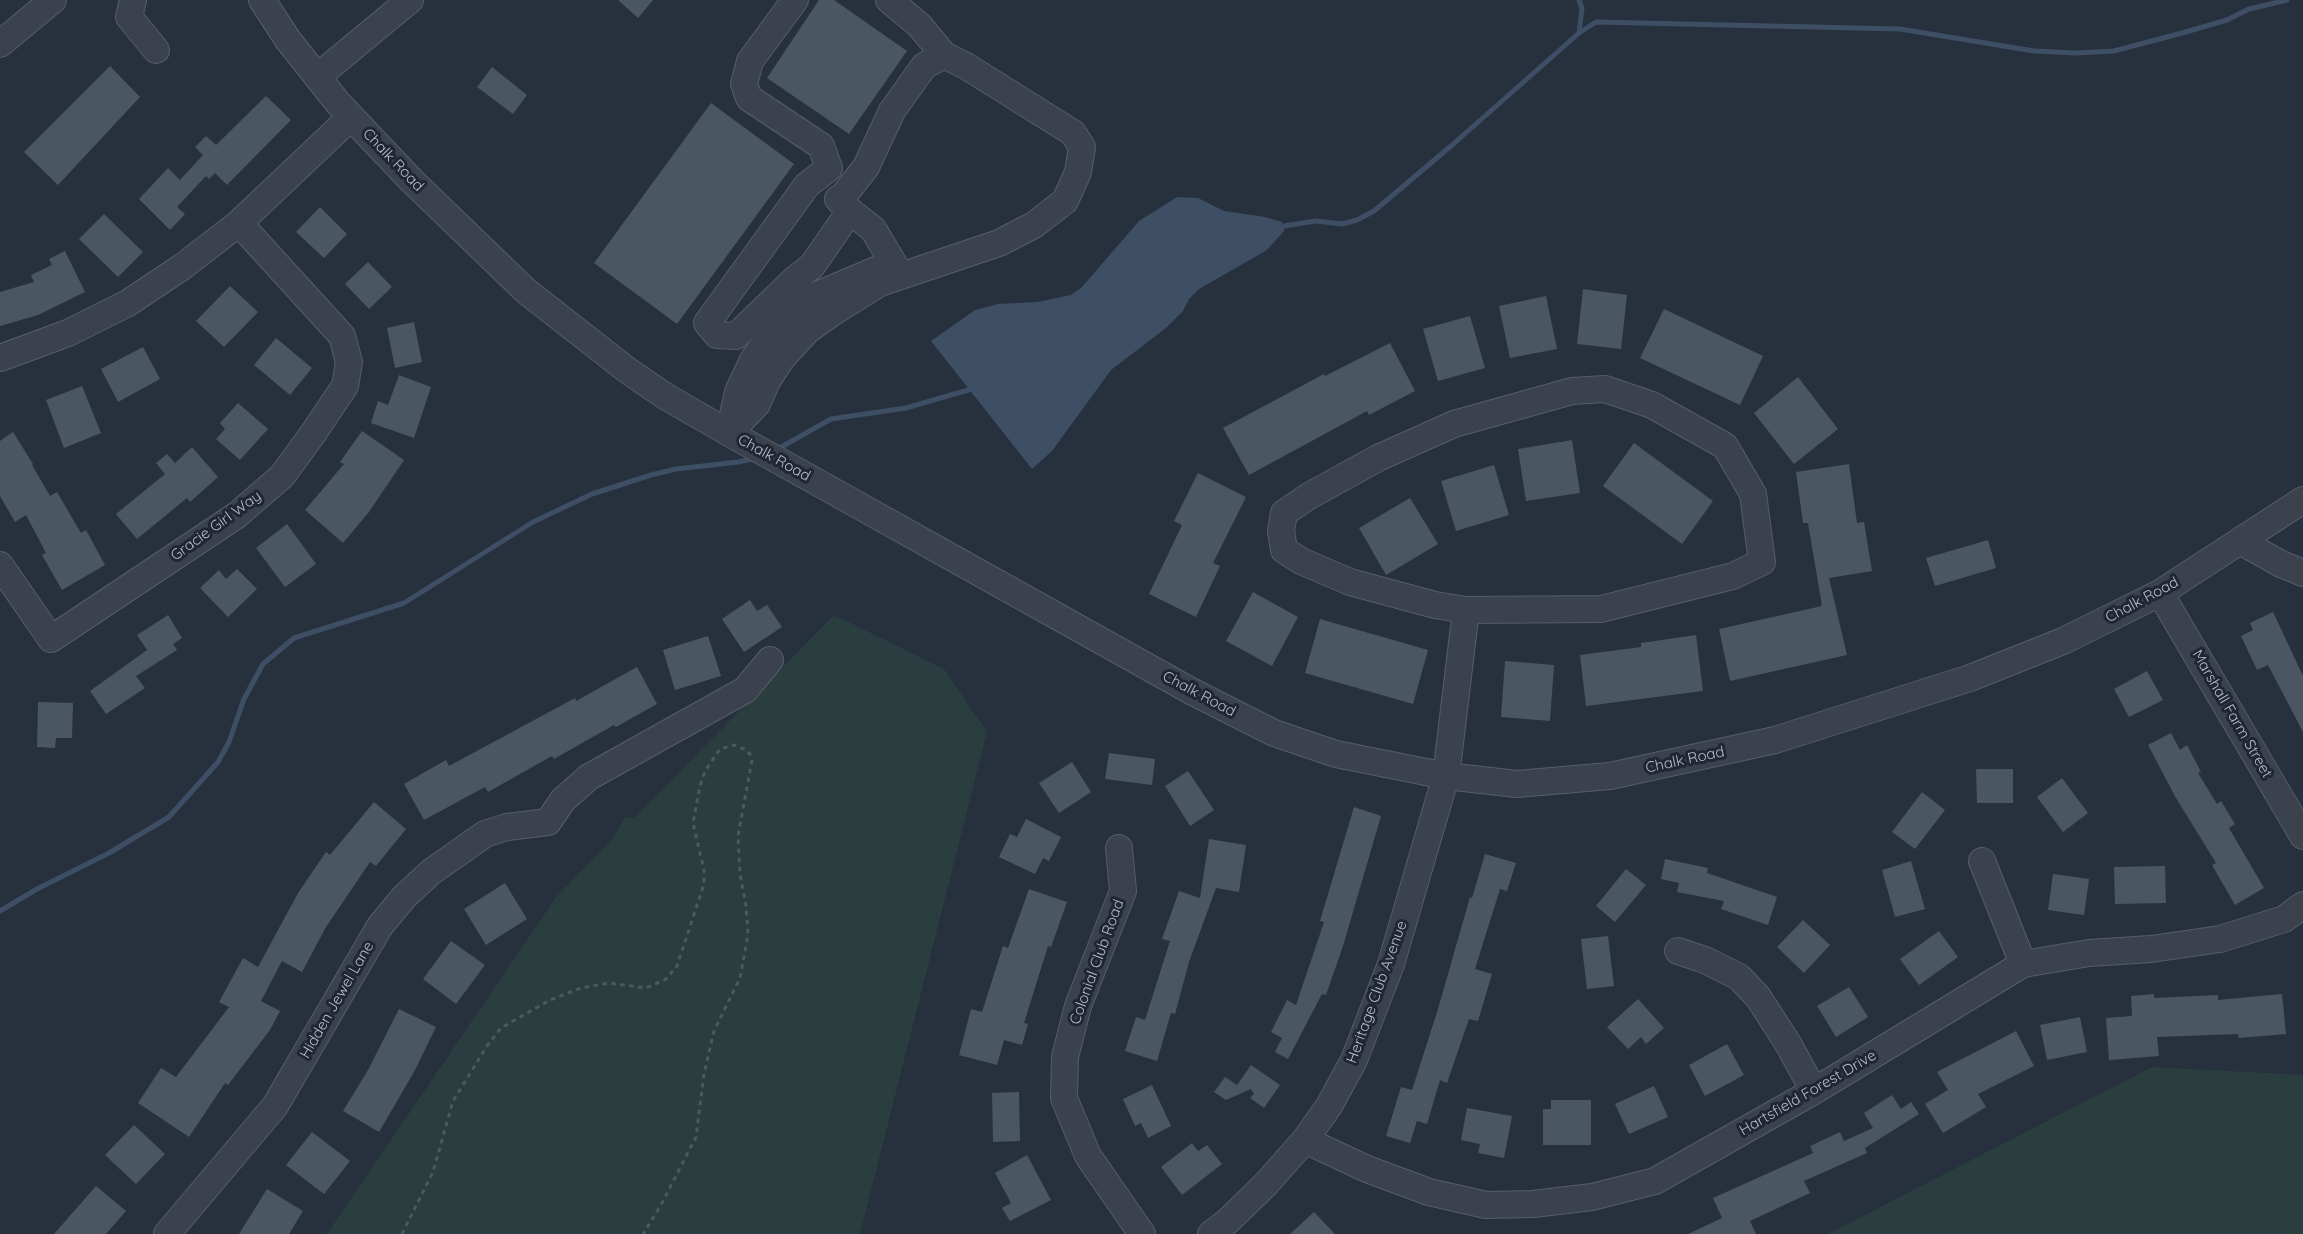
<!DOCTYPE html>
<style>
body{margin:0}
canvas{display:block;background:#27303d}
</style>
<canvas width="2303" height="1234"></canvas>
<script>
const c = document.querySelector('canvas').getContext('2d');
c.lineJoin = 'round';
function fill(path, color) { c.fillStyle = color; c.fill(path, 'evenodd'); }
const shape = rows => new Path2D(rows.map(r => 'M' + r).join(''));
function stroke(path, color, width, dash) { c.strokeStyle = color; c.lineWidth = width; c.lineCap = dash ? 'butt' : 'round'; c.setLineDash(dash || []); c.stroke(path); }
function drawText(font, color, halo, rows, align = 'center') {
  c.font = font + ' Quicksand,sans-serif'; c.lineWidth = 6; c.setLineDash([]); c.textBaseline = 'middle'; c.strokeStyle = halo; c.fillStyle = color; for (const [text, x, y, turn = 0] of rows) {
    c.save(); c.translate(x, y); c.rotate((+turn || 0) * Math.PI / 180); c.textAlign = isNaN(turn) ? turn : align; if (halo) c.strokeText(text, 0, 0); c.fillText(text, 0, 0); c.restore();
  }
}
fill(shape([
 [834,615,944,669,987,732,860,1234,327,1234,557,896,611,841,625,818,635,817],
 [2152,1067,2303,1075,2303,1234,1828,1234]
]), '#2a3e3f');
fill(shape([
 [1177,197,1198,198,1224,211,1265,217,1282,222,1284,231,1267,250,1199,289,1189,299,1183,311,1166,328,1111,370,1052,451,1032,469,931,341,975,310,998,304,1038,302,1071,295,1082,287,1139,221]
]), '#3e4e65');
stroke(shape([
 [1579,0,1582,8,1579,33],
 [1278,230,1284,226,1316,221,1342,224,1357,220,1374,211,1451,146,1579,33,1596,22,1900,29,2034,51,2076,53,2114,51,2182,33,2227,20,2249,9,2287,0],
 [776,450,831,419,906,408,975,388],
 [0,911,37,889,109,853,169,817,218,762,229,742,244,699,263,664,294,638,404,603,533,522,592,494,651,475,676,469,738,462,757,458]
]), '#3e4e65', 5);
fill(shape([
 [618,0,653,0,638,18],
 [819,0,834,0,907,51,849,134,767,78],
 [110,66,140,97,58,185,24,152],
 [492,67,527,95,513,114,477,87],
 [266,96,291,120,227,185,215,173,209,179,206,176,177,207,185,214,170,230,139,199,168,168,180,180,203,155,195,147,206,136,216,145],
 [711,103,794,164,677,324,594,263],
 [320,207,347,234,324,258,296,232],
 [104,214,143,252,118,277,79,239],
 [65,251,85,292,38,315,0,326,0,292,34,282,31,275,52,265,49,259],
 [368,262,392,287,369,309,345,284],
 [230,286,258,312,224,347,196,321],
 [1583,289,1627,295,1621,349,1577,344],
 [1546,296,1557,349,1510,358,1499,306],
 [1664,309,1763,356,1740,405,1640,358],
 [1470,316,1485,368,1438,381,1423,329],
 [414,322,422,362,395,368,387,328],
 [276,338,312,368,290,395,254,365],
 [1390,343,1415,391,1369,415,1367,411,1249,475,1223,428,1324,374,1325,376],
 [143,347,160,379,118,402,101,369],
 [399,375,431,387,414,438,371,423,378,401,388,405],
 [1798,377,1838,429,1794,464,1754,413],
 [82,386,101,433,64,448,46,400],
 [238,403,268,429,240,460,216,439,225,429,220,423],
 [362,431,404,460,369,512,343,543,305,510,344,464,340,462],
 [13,432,33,464,32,465,50,496,57,492,81,533,86,530,105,565,62,590,42,555,46,553,26,515,15,522,0,496,0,441],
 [1572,440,1580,493,1526,501,1518,449],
 [1634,443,1713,501,1682,544,1603,486],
 [192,447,218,477,190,502,187,498,137,539,116,514,165,474,156,463,167,454,175,463],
 [1849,464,1857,523,1864,522,1872,571,1829,578,1847,655,1730,681,1719,629,1822,606,1808,523,1803,523,1796,472],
 [1494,465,1509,515,1456,531,1441,481],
 [1198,473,1246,497,1213,563,1220,566,1196,617,1149,594,1182,525,1174,521],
 [1410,498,1438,544,1386,575,1359,528],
 [287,524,316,564,285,587,256,548],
 [1988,540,1996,568,1935,586,1926,558],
 [237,569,257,589,228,617,200,588,219,570,226,579],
 [1253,592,1298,617,1272,666,1226,641],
 [750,600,757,611,767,605,782,627,744,652,722,619],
 [2273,612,2303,676,2303,732,2268,665,2257,670,2241,636,2253,630,2250,623],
 [168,615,182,638,173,644,177,650,136,676,145,688,106,714,90,691,147,650,137,635],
 [1320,619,1428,650,1413,704,1305,673],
 [1696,635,1703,691,1586,706,1580,655,1641,647,1641,643],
 [708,636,721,676,675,690,663,650],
 [1505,661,1554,665,1550,721,1501,717],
 [637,667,657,704,616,727,614,725,554,759,552,756,488,792,485,787,424,820,404,784,446,760,449,766,575,698,576,701],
 [2147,671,2163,700,2129,717,2114,689],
 [38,702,73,703,72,738,56,738,55,748,37,747],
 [2171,733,2180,750,2187,745,2201,772,2198,773,2217,804,2221,801,2235,824,2229,828,2264,888,2235,905,2212,865,2216,863,2176,798,2148,745],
 [1109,753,1155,759,1152,785,1105,779],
 [1072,762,1091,792,1059,813,1039,783],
 [1976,769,2013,769,2013,803,1977,803],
 [1188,771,1214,810,1190,826,1165,786],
 [2062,778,2088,813,2063,832,2037,797],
 [1922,792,1945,810,1915,849,1892,832],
 [374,802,406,829,376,866,370,862,326,927,302,972,282,961,261,1001,280,1011,270,1030,228,1085,225,1083,189,1137,138,1103,161,1068,176,1077,229,1007,219,1002,243,958,258,967,298,893,326,852,330,855],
 [1354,807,1381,816,1343,946,1326,995,1322,994,1288,1059,1275,1052,1282,1038,1271,1032,1287,1000,1296,1005,1324,922,1320,921],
 [1026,819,1061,837,1049,861,1043,858,1035,874,999,857,1010,834,1017,837],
 [1209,839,1246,845,1239,892,1216,888,1189,962,1175,1014,1171,1013,1157,1061,1125,1051,1136,1017,1145,1020,1170,941,1162,939,1179,891,1200,898],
 [1485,854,1516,863,1507,891,1500,889,1475,969,1492,974,1478,1021,1469,1019,1447,1083,1440,1080,1427,1124,1417,1121,1410,1143,1386,1136,1401,1087,1412,1090,1438,1009,1470,897,1472,898],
 [1665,859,1708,868,1707,873,1777,897,1768,925,1721,909,1724,901,1677,892,1679,883,1661,879],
 [1911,861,1925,909,1895,917,1882,870],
 [2165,866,2166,903,2115,904,2114,867],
 [1626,869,1646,885,1615,922,1596,906],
 [2053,874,2089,879,2084,915,2048,910],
 [505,883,527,919,486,945,464,909],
 [1029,889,1067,902,1051,947,1048,946,1024,1023,1028,1024,1022,1045,1004,1040,997,1065,959,1055,971,1009,982,1012,1003,946,1008,948],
 [1803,920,1830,945,1804,973,1777,947],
 [1939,931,1958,957,1919,985,1900,959],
 [1608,936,1614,986,1587,989,1581,939],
 [451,941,485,965,456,1004,423,979],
 [1849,987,1868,1017,1836,1037,1817,1006],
 [2154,994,2154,998,2218,995,2218,1000,2282,994,2286,1034,2239,1038,2238,1034,2157,1037,2159,1056,2109,1060,2106,1018,2132,1016,2131,996],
 [1638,999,1664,1028,1646,1044,1641,1037,1628,1049,1607,1027],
 [399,1009,436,1027,414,1072,379,1132,343,1111,368,1070],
 [2080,1017,2087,1052,2047,1060,2040,1025],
 [2016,1031,2034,1066,1978,1094,1986,1107,1943,1133,1925,1104,1948,1090,1937,1072],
 [1727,1044,1744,1075,1705,1096,1689,1065],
 [1251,1065,1280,1085,1264,1108,1250,1098,1254,1094,1251,1089,1226,1100,1214,1092,1225,1077,1237,1085],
 [1152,1085,1171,1126,1148,1138,1141,1123,1135,1126,1123,1099],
 [1654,1086,1668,1117,1629,1134,1615,1104],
 [1019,1092,1020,1141,993,1142,992,1093],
 [1892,1095,1901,1109,1911,1102,1919,1114,1865,1148,1867,1153,1804,1181,1810,1193,1750,1221,1756,1234,1688,1234,1722,1218,1713,1198,1813,1153,1810,1146,1840,1132,1844,1141,1873,1128,1864,1113],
 [1551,1100,1591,1100,1591,1145,1543,1145,1543,1109,1551,1109],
 [1467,1108,1512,1116,1504,1158,1478,1153,1480,1144,1461,1140],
 [134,1125,165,1154,136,1184,105,1155],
 [312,1132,350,1161,324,1194,286,1165],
 [1192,1143,1198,1151,1207,1145,1222,1164,1182,1195,1161,1167],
 [1027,1155,1051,1200,1010,1221,1002,1208,1011,1203,995,1173],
 [96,1186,126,1211,106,1234,54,1234],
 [267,1189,303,1211,289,1234,239,1234],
 [1314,1212,1335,1234,1290,1234]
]), '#4b5663');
const minor = shape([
 [133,0,129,17,156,50],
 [262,0,288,40,338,103,411,180,526,291,627,370,665,396,729,433,1191,691,1274,733,1336,754,1446,776,1517,784,1610,776,1775,740,1970,678,2063,641,2160,593,2303,500],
 [795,0,750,61,744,84,749,98,821,146,829,168,807,185,707,323,717,335,736,336,795,279,812,266,850,211],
 [889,0,919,25,944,55],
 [0,44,53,0],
 [317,77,410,0],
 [838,199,850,211,873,229,901,276],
 [0,358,68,333,128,303,182,267,239,223,351,117],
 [1605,389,1652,405,1725,446,1753,494,1762,562,1733,576,1601,609,1466,610,1435,605,1350,582,1301,561,1284,550,1281,531,1284,513,1309,496,1378,458,1454,424,1572,391,1605,389],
 [729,433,757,404,767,381,782,358,808,330,832,313,880,283,999,243,1034,225,1065,201,1078,172,1082,147,1073,133,966,66,944,55,924,66,892,111,866,167,840,200],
 [729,433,738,392,753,360,767,340,810,298,876,270],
 [2240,541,2281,564,2303,573],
 [0,565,51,639,237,515,282,476,312,435,345,386,349,362,342,336,239,223],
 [2160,593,2303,836],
 [1119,848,1123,891,1078,1006,1065,1057,1064,1098,1088,1156,1142,1234],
 [1982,861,2023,964],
 [1678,951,1705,960,1739,977,1758,997,1787,1042,1814,1091],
 [1305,1140,1367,1169,1429,1192,1486,1205,1533,1204,1592,1197,1655,1181,1814,1091,2023,964,2089,953,2151,949,2220,939,2284,919,2303,905],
 [167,1234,275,1106,380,926,404,897,431,872,485,834,507,827,548,822,563,800,589,777,745,690,770,660],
 [1211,1234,1228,1221,1265,1185,1305,1140,1329,1106,1354,1060,1391,964,1446,776,1466,610]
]);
stroke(minor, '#565d68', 28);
stroke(shape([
 [402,1234,433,1172,453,1101,487,1046,501,1028,550,1000,581,988,609,983,646,988,666,979,677,966,704,884,704,870,693,823,700,786,705,771,720,749,734,745,744,749,750,754,752,760,738,836,740,874,746,905,748,935,740,978,714,1031,704,1074,696,1137,661,1205,643,1234]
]), '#495b5d', 3, [4.5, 4.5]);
stroke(minor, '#3b424e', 26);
drawText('15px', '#b7bec8', '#202733', [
 ["Chalk Road",393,160,46],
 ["Chalk Road",774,458,29],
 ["Gracie Girl Way",216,526,-36],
 ["Chalk Road",2142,600,-28],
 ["Chalk Road",1199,694,28],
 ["Marshall Farm Street",2232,714,60],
 ["Chalk Road",1685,760,-12],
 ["Colonial Club Road",1097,962,-70],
 ["Heritage Club Avenue",1377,992,-70],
 ["Hidden Jewel Lane",337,1000,-60],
 ["Hartsfield Forest Drive",1808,1093,-30]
]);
</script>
